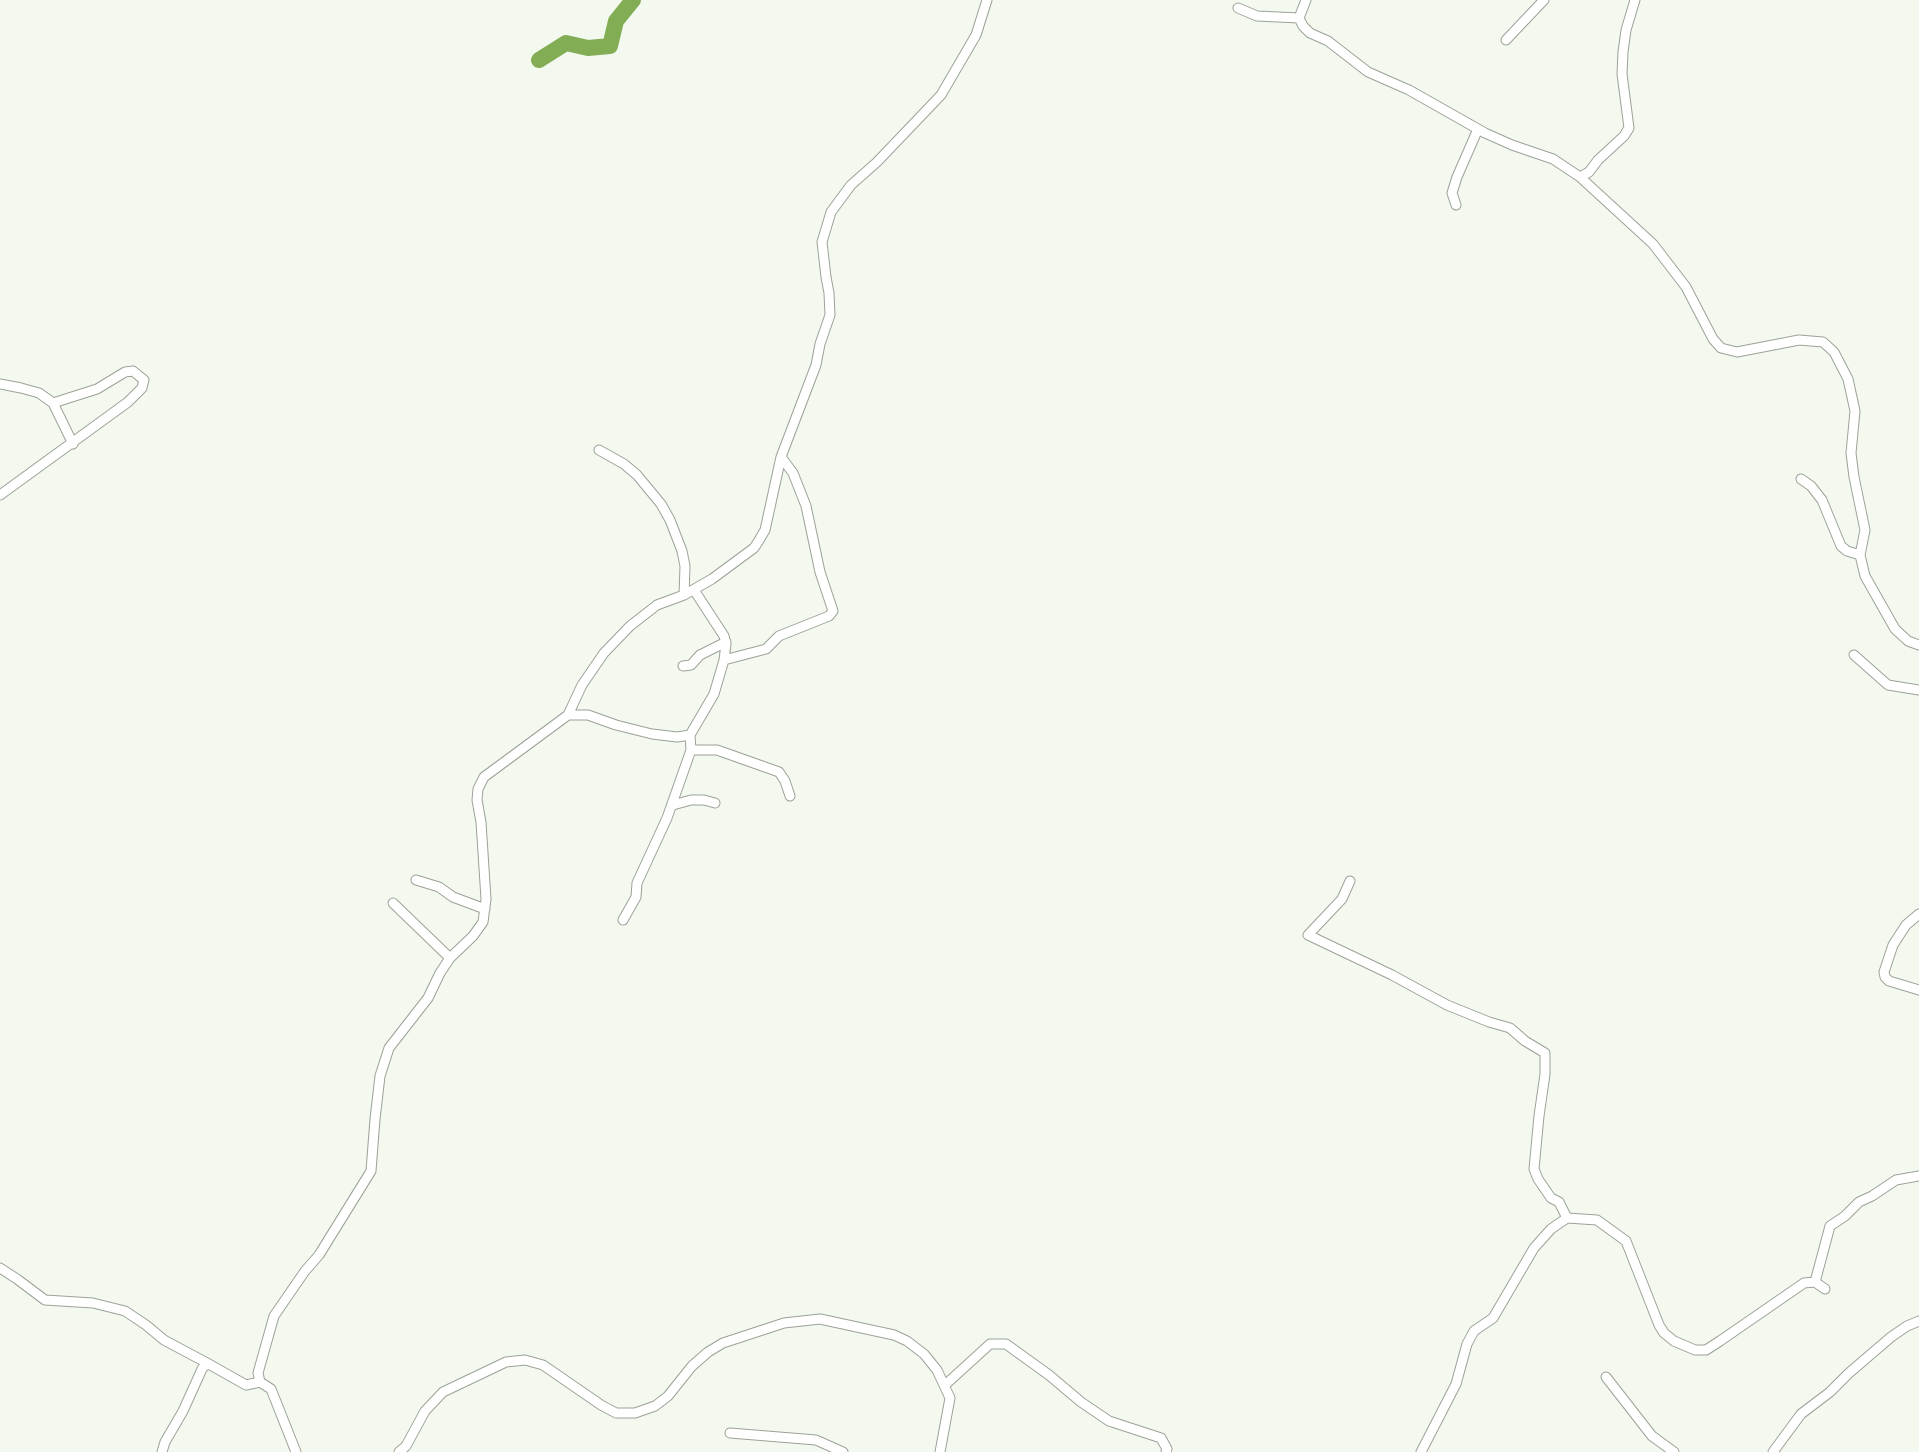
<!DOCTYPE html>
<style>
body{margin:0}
canvas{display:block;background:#f3f9ee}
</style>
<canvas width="1919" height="1452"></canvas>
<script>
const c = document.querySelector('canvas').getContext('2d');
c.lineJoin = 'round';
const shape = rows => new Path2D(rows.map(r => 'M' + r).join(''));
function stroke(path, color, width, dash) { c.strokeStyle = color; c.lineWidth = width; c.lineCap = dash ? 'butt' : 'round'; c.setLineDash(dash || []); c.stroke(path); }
stroke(shape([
 [539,60,566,43,588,48,610,46,616,21,633,0]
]), '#82ad54', 16);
const minor = shape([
 [1238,8,1257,16,1299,18,1303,26,1310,33,1328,41,1368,72,1409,90,1485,133,1512,145,1553,159,1580,177,1653,244,1686,287,1713,339,1721,348,1737,352,1799,340,1823,342,1834,352,1848,379,1855,411,1851,453,1854,477,1865,530,1860,555,1865,576,1895,629,1908,641,1919,645],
 [1299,18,1306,0],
 [1506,40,1544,0],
 [1580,177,1589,172,1598,160,1624,136,1629,128,1622,74,1623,52,1626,30,1635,0],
 [1456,205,1452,193,1457,177,1478,129],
 [0,384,21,388,39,393,53,403,97,389,125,372,133,371,144,380,142,388,128,402,0,495],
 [53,403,73,444],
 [599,450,624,464,637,475,661,504,670,520,682,551,685,566,684,595],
 [1801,479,1811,486,1822,500,1841,546,1847,551,1860,555],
 [1854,655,1888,685,1919,690],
 [724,660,766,649,779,636,829,616,833,611,820,572,806,506,793,473,781,457],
 [683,666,691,665,700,655,726,642],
 [568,715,588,715,616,725,652,734,677,737,690,735],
 [691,750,717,750,779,772,785,781,790,796],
 [673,805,691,800,704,800,715,803],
 [416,880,439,887,453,897,485,909],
 [1350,881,1342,899,1308,935,1392,975,1447,1005,1489,1022,1510,1028,1525,1041,1545,1053,1545,1074,1539,1116,1534,1169,1538,1179,1551,1198,1559,1202,1567,1218],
 [393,903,450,958],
 [1919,914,1906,925,1893,945,1884,972,1885,977,1889,981,1919,990],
 [623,920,636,897,637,883,667,818,691,750,690,735,714,694,724,660,726,644,724,636,694,590],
 [0,1268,17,1279,45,1300,93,1303,125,1311,146,1325,164,1340,207,1363],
 [1815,1282,1830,1226,1845,1216,1859,1202,1872,1196,1896,1180,1919,1176],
 [1606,1377,1652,1436,1674,1452],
 [260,1382,271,1389,296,1452],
 [945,1385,990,1344,1006,1344,1049,1375,1081,1402,1109,1421,1161,1438,1167,1449,1166,1452],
 [730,1433,816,1440,843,1452],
 [162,1452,165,1442,183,1411,202,1369,207,1363,246,1385,260,1382,258,1373,274,1316,305,1271,319,1255,371,1171,375,1119,380,1076,389,1048,428,998,440,973,450,958,473,936,483,922,486,899,481,822,477,800,478,789,484,777,568,715,582,685,604,653,630,626,657,605,684,595,712,579,754,548,758,542,765,530,781,457,816,365,820,344,830,315,829,293,826,277,822,242,831,212,851,185,877,162,941,95,976,35,987,0],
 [399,1452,406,1446,425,1411,443,1392,506,1362,525,1360,543,1365,601,1405,616,1413,635,1413,655,1406,668,1396,692,1366,708,1352,723,1343,784,1323,820,1319,894,1335,907,1341,924,1354,937,1370,950,1398,940,1452],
 [1421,1452,1456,1384,1467,1344,1474,1331,1493,1318,1534,1248,1551,1229,1567,1218,1597,1220,1626,1241,1659,1325,1664,1333,1674,1341,1695,1350,1706,1350,1720,1341,1804,1283,1815,1282,1825,1289],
 [1773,1452,1801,1414,1830,1392,1849,1373,1891,1337,1907,1326,1919,1321]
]);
stroke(minor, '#9ca297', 11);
stroke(minor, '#fff', 9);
</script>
